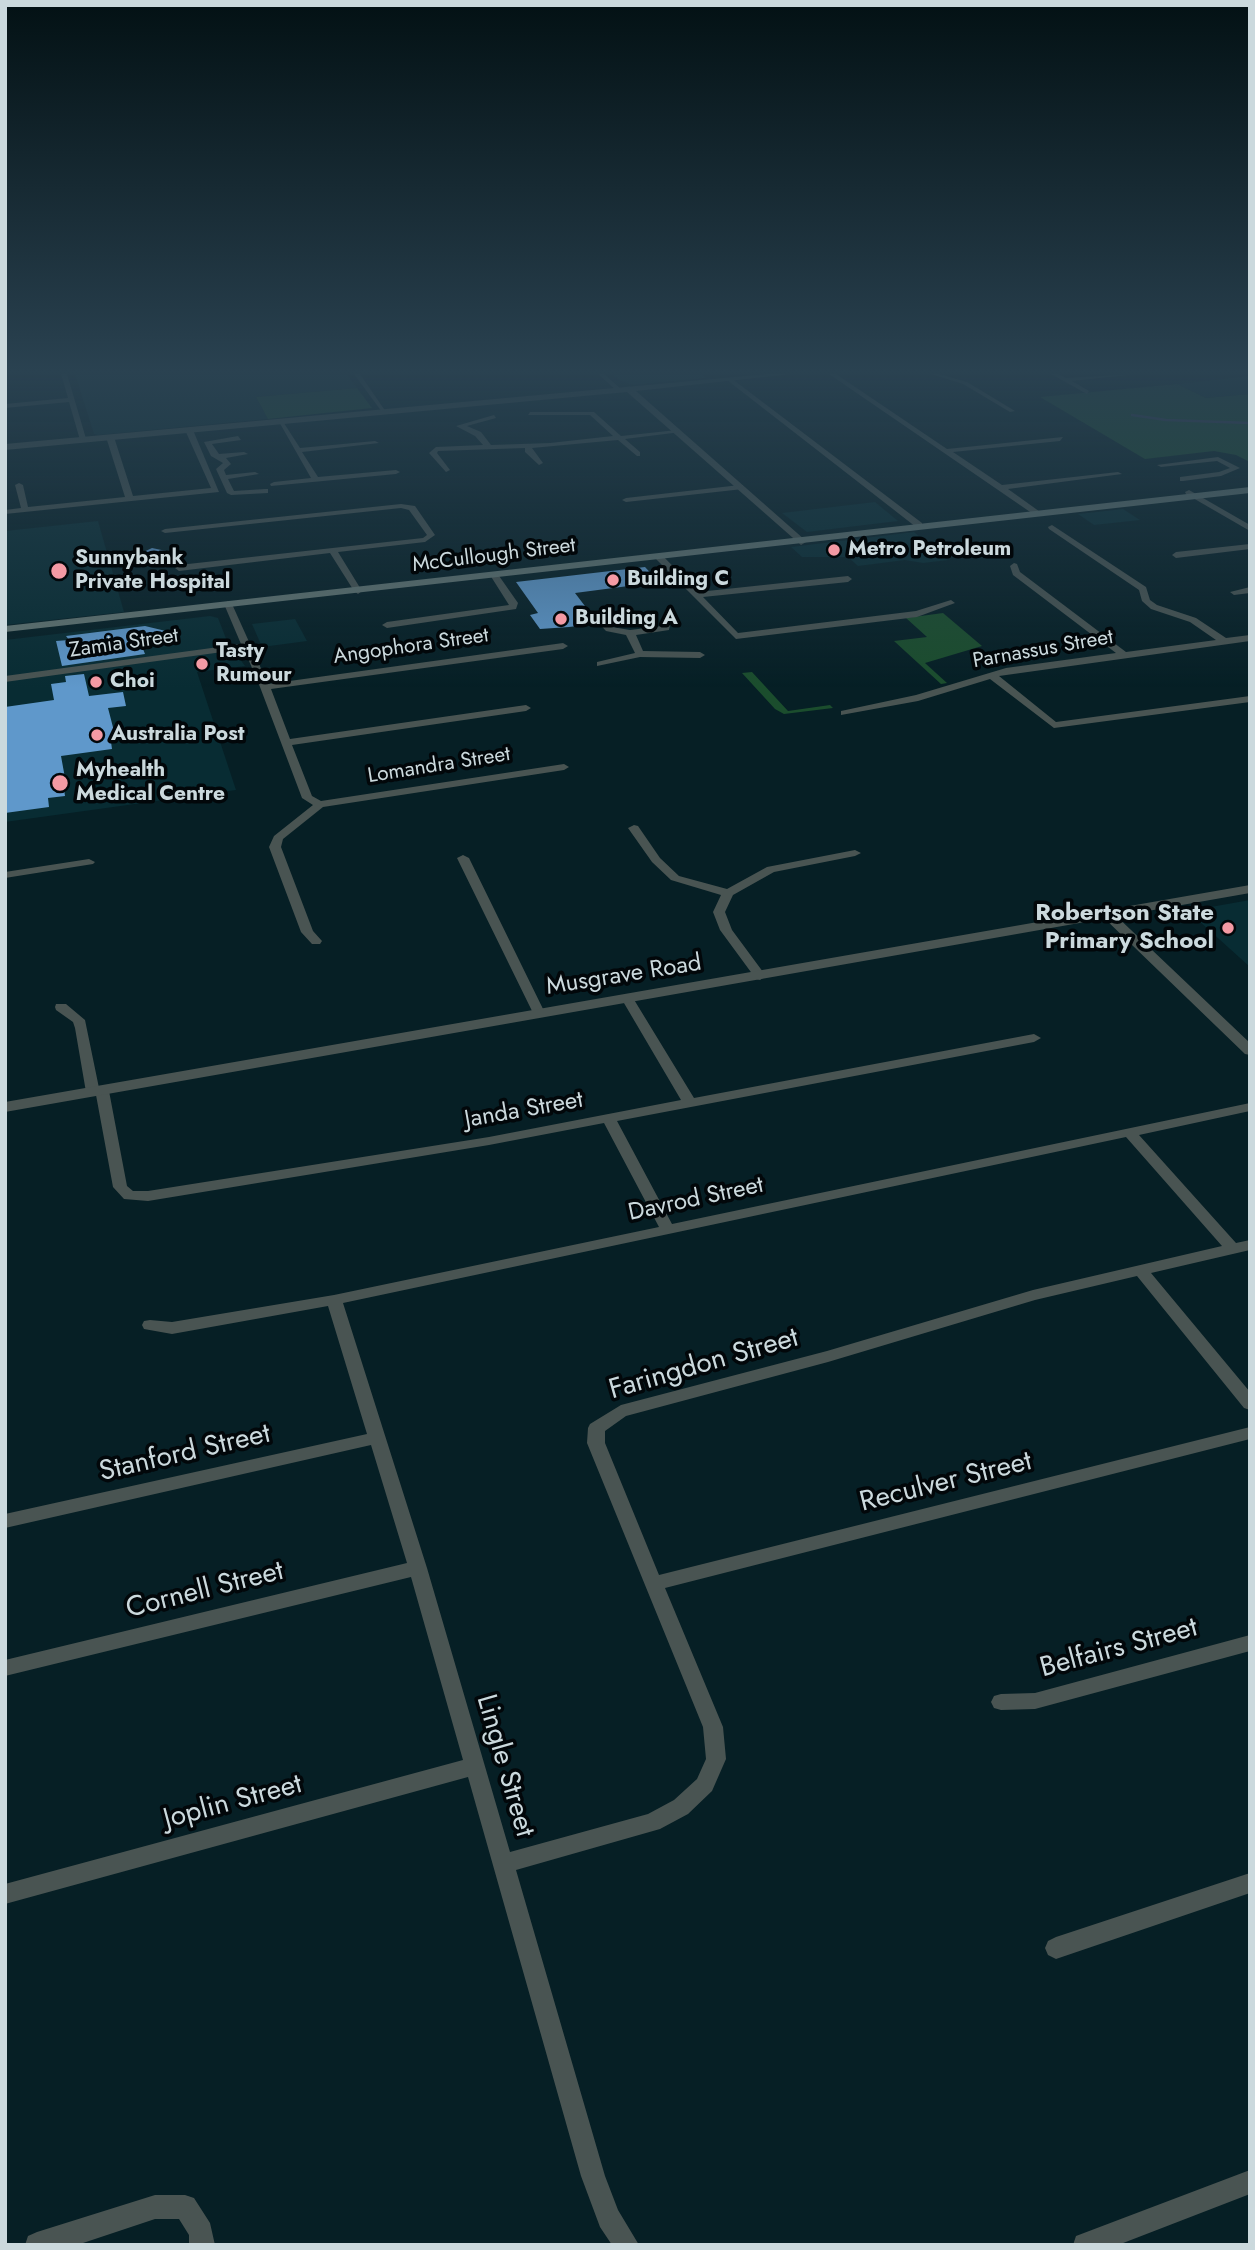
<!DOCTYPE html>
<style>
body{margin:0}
#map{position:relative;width:1255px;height:2250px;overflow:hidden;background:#061f25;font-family:Jost,sans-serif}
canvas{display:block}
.frame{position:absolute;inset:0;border:7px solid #cbd9dd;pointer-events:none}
</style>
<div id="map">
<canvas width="1255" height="2250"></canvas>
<div class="frame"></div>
</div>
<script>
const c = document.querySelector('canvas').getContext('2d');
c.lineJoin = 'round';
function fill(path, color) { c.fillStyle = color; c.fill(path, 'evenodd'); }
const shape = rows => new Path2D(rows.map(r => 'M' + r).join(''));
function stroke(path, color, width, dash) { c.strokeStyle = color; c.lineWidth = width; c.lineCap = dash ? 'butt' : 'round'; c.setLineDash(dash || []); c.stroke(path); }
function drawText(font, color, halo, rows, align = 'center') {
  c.font = font + ' Jost,sans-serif'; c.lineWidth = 7; c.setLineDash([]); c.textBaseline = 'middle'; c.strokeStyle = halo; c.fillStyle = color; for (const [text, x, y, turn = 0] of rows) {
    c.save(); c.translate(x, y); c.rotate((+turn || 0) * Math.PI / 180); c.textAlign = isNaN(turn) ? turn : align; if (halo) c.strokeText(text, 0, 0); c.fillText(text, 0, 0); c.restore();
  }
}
fill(shape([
 [75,374,347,374,357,388,256,397,268,419,98,435,94,434],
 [612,374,701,374,706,378,633,385,620,381],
 [1250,376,1250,394,1206,398,1177,384],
 [875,502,898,521,807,532,782,513],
 [1123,509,1140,520,1094,525,1078,514],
 [98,521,124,612,5,625,5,531],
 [914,532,948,560,923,563,905,560,858,566,848,557,802,557,791,547],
 [210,616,218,618,227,641,245,666,197,672,236,790,5,822,5,640],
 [295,619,307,641,262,647,252,624],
 [1250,900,1250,967,1188,911]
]), '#082c33');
fill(shape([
 [1177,384,1206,398,1250,394,1250,462,1236,455,1214,451,1145,459,1040,397],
 [357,388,372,408,268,419,256,397],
 [943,613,982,646,925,663,947,683,941,684,894,641,927,637,906,618],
 [752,672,788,711,830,705,833,708,784,714,775,709,742,673]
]), '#1b4d2d');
stroke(shape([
 [1132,415,1166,420,1250,423]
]), '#424165', 2.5);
fill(shape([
 [152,548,171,552,150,562,131,558],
 [645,567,659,582,575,593,591,614,589,618,594,624,569,627,540,629,530,615,538,613,516,582],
 [145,626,170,632,139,639,145,654,62,666,56,641,69,640,66,636],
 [84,674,89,696,123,692,126,706,108,708,115,735,110,735,112,749,61,756,67,789,64,789,65,796,48,798,49,807,5,813,5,707,54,700,51,684,66,682,65,676]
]), '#5f98cb');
fill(shape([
 [61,374,67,374,87,442,80,440,69,402,5,408,5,404,68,398,61,374],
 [354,374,360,374,386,412,382,412,354,374],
 [598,374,604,374,621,389,616,390,598,374],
 [829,374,836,374,947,449,1063,437,1060,441,953,452,1002,485,1118,472,1122,474,1008,489,1043,514,1036,516,829,374],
 [931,374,939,374,967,382,1015,411,1010,412,963,384,931,374],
 [1051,374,1058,374,1066,378,1137,374,1072,381,1089,391,1087,394,1051,374],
 [727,378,731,378,922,523,922,527,916,527,727,380,727,378],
 [530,412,594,412,621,436,677,430,681,432,625,439,640,452,640,456,637,456,618,440,532,448,543,463,539,465,525,452,525,448,438,451,437,453,450,470,446,472,429,453,436,447,483,445,475,436,456,426,494,415,496,418,467,426,481,432,491,445,550,443,613,436,590,415,528,415,530,412],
 [278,420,282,420,300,448,375,441,379,443,302,452,318,477,396,470,400,472,396,474,271,486,270,484,274,482,311,478,278,420],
 [189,428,193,430,219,492,5,514,5,510,21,508,15,485,19,483,23,485,28,507,125,497,106,437,110,435,114,437,133,496,211,488,185,430,189,428],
 [238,436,241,440,212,444,219,454,244,452,248,454,226,458,231,464,224,470,226,475,255,472,259,474,228,479,234,491,265,489,268,489,268,493,231,495,227,493,216,469,223,463,211,456,204,442,238,436],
 [1218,457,1240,468,1221,476,1183,481,1180,481,1180,477,1219,472,1230,468,1217,461,1161,467,1157,465,1218,457],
 [740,485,743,485,743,489,626,502,622,500,626,498,740,485],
 [1189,490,1250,525,1250,531,1186,494,1185,492,1189,490],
 [401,504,415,506,435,535,425,542,338,552,362,591,358,594,354,591,330,553,179,571,175,568,179,565,423,538,427,535,409,510,401,508,165,533,161,531,165,529,401,504],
 [1052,525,1146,587,1150,600,1157,605,1196,618,1226,638,1250,635,1250,641,999,676,1056,722,1250,696,1250,702,1054,728,990,679,918,701,841,715,841,711,916,695,1006,668,1116,653,1013,575,1010,566,1014,563,1017,564,1020,572,1126,652,1216,640,1190,622,1151,609,1142,601,1139,590,1049,529,1048,527,1052,525],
 [1250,544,1250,549,1176,558,1172,555,1176,552,1250,544],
 [655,554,661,554,698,592,848,576,852,579,848,582,703,597,738,633,916,611,951,600,955,603,917,617,736,639,655,558,655,554],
 [494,572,497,573,518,603,516,609,387,628,382,625,387,622,509,605,490,575,494,572],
 [1250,587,1250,593,1234,595,1230,592,1250,587],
 [228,601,232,604,268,684,563,643,568,646,563,649,271,689,290,739,526,705,531,708,526,711,292,745,312,796,321,801,564,764,569,767,564,770,323,807,283,839,281,847,313,931,322,941,320,944,312,944,301,932,269,847,274,836,313,805,302,798,260,687,244,649,5,682,5,676,241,644,224,604,228,601],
 [594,614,600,614,612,627,630,630,662,626,666,615,672,615,669,630,636,635,643,651,700,652,705,655,700,658,640,657,597,666,597,662,635,653,626,635,606,631,594,618,594,614],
 [634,825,638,826,660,858,679,876,727,889,767,867,855,850,861,853,855,856,774,872,733,895,725,912,732,930,766,976,760,980,756,979,720,930,713,912,721,895,671,880,652,862,628,828,634,825],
 [463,855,469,858,545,1013,544,1016,539,1017,533,1013,457,858,463,855],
 [89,859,95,862,93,864,5,878,5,872,89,859],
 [1107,910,1111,911,1250,1043,1250,1055,1245,1054,1103,917,1103,911,1107,910],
 [627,994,633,998,694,1098,1034,1034,1041,1038,1034,1042,617,1121,672,1224,1250,1103,1250,1111,1139,1135,1236,1243,1250,1240,1250,1250,1151,1273,1250,1392,1250,1410,1244,1408,1137,1276,1035,1300,828,1362,626,1416,605,1431,605,1443,659,1575,1250,1427,1250,1439,665,1588,723,1727,726,1759,712,1791,688,1814,660,1829,516,1870,605,2176,618,2210,639,2245,612,2245,600,2227,581,2176,468,1777,5,1904,5,1884,463,1760,411,1577,5,1676,5,1660,407,1563,371,1445,5,1528,5,1514,367,1434,328,1306,172,1334,144,1329,142,1325,144,1321,150,1320,172,1322,334,1295,659,1227,604,1123,489,1145,148,1201,124,1199,113,1187,96,1095,88,1095,86,1092,75,1028,73,1022,56,1010,55,1007,56,1004,66,1004,85,1020,99,1088,107,1088,109,1091,127,1186,133,1191,148,1191,489,1137,681,1100,621,998,627,994],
 [1126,1137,1222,1246,1033,1290,827,1351,621,1405,590,1424,588,1428,587,1443,703,1727,706,1759,697,1779,674,1800,648,1814,510,1852,427,1568,343,1303,1126,1137],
 [1250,1635,1250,1651,1035,1709,1001,1710,994,1708,991,1702,994,1696,1001,1694,1035,1693,1250,1635],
 [1250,1873,1250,1893,1056,1959,1048,1955,1045,1948,1048,1941,1056,1937,1250,1873],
 [1250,2170,1250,2194,1118,2245,1073,2245,1076,2236,1250,2170],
 [155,2195,185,2195,194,2198,210,2223,215,2245,189,2245,189,2235,179,2219,155,2219,77,2245,25,2245,28,2236,37,2232,155,2195]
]), '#495452');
fill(shape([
 [767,374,792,374,636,391,805,540,806,542,801,545,627,392,5,450,5,444,767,374],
 [1250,885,1250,893,5,1112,5,1102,1250,885]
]), '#495452');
fill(shape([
 [1250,487,1250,493,5,632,5,626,1250,487]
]), '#637572');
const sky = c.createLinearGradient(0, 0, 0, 688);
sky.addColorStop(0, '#031114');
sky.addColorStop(0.54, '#2a4251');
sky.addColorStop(1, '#2a425100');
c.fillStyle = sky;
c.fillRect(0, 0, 1255, 688);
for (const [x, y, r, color] of [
 [834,550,7,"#f49aa4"],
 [59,571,9,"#f49aa4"],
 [613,580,7,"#f49aa4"],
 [561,619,7,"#f49aa4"],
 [202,664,7,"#f49aa4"],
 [96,682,7,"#f49aa4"],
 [97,735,7,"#f49aa4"],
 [60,783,9,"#f49aa4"],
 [1228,928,7,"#f49aa4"]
]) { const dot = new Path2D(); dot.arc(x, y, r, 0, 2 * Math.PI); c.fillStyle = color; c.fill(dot); stroke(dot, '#02070a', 2.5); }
drawText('bold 21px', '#cbd9dd', '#02070a', [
 ["Metro Petroleum",848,550],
 ["Sunnybank",75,559],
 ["Private Hospital",75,583],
 ["Building C",627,580],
 ["Building A",575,619],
 ["Tasty",216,652],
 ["Rumour",216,676],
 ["Choi",110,682],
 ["Australia Post",111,735],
 ["Myhealth",76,771],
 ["Medical Centre",76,795]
], 'left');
drawText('21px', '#cbd9dd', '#02070a', [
 ["McCullough Street",494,556,-7],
 ["Zamia Street",124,644,-8],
 ["Angophora Street",411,647,-8],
 ["Parnassus Street",1043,650,-10],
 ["Lomandra Street",439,766,-9]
]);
drawText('bold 24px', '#cbd9dd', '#02070a', [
 ["Robertson State",1214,914],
 ["Primary School",1214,942]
], 'right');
drawText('24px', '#cbd9dd', '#02070a', [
 ["Musgrave Road",624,976,-9],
 ["Janda Street",524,1111,-10],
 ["Davrod Street",696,1200,-12]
]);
drawText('28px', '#cbd9dd', '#02070a', [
 ["Faringdon Street",704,1365,-16],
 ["Stanford Street",185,1454,-13],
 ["Reculver Street",946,1483,-14],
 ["Cornell Street",205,1591,-14],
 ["Belfairs Street",1119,1649,-15],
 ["Lingle Street",504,1766,74],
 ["Joplin Street",233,1803,-15]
]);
</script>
